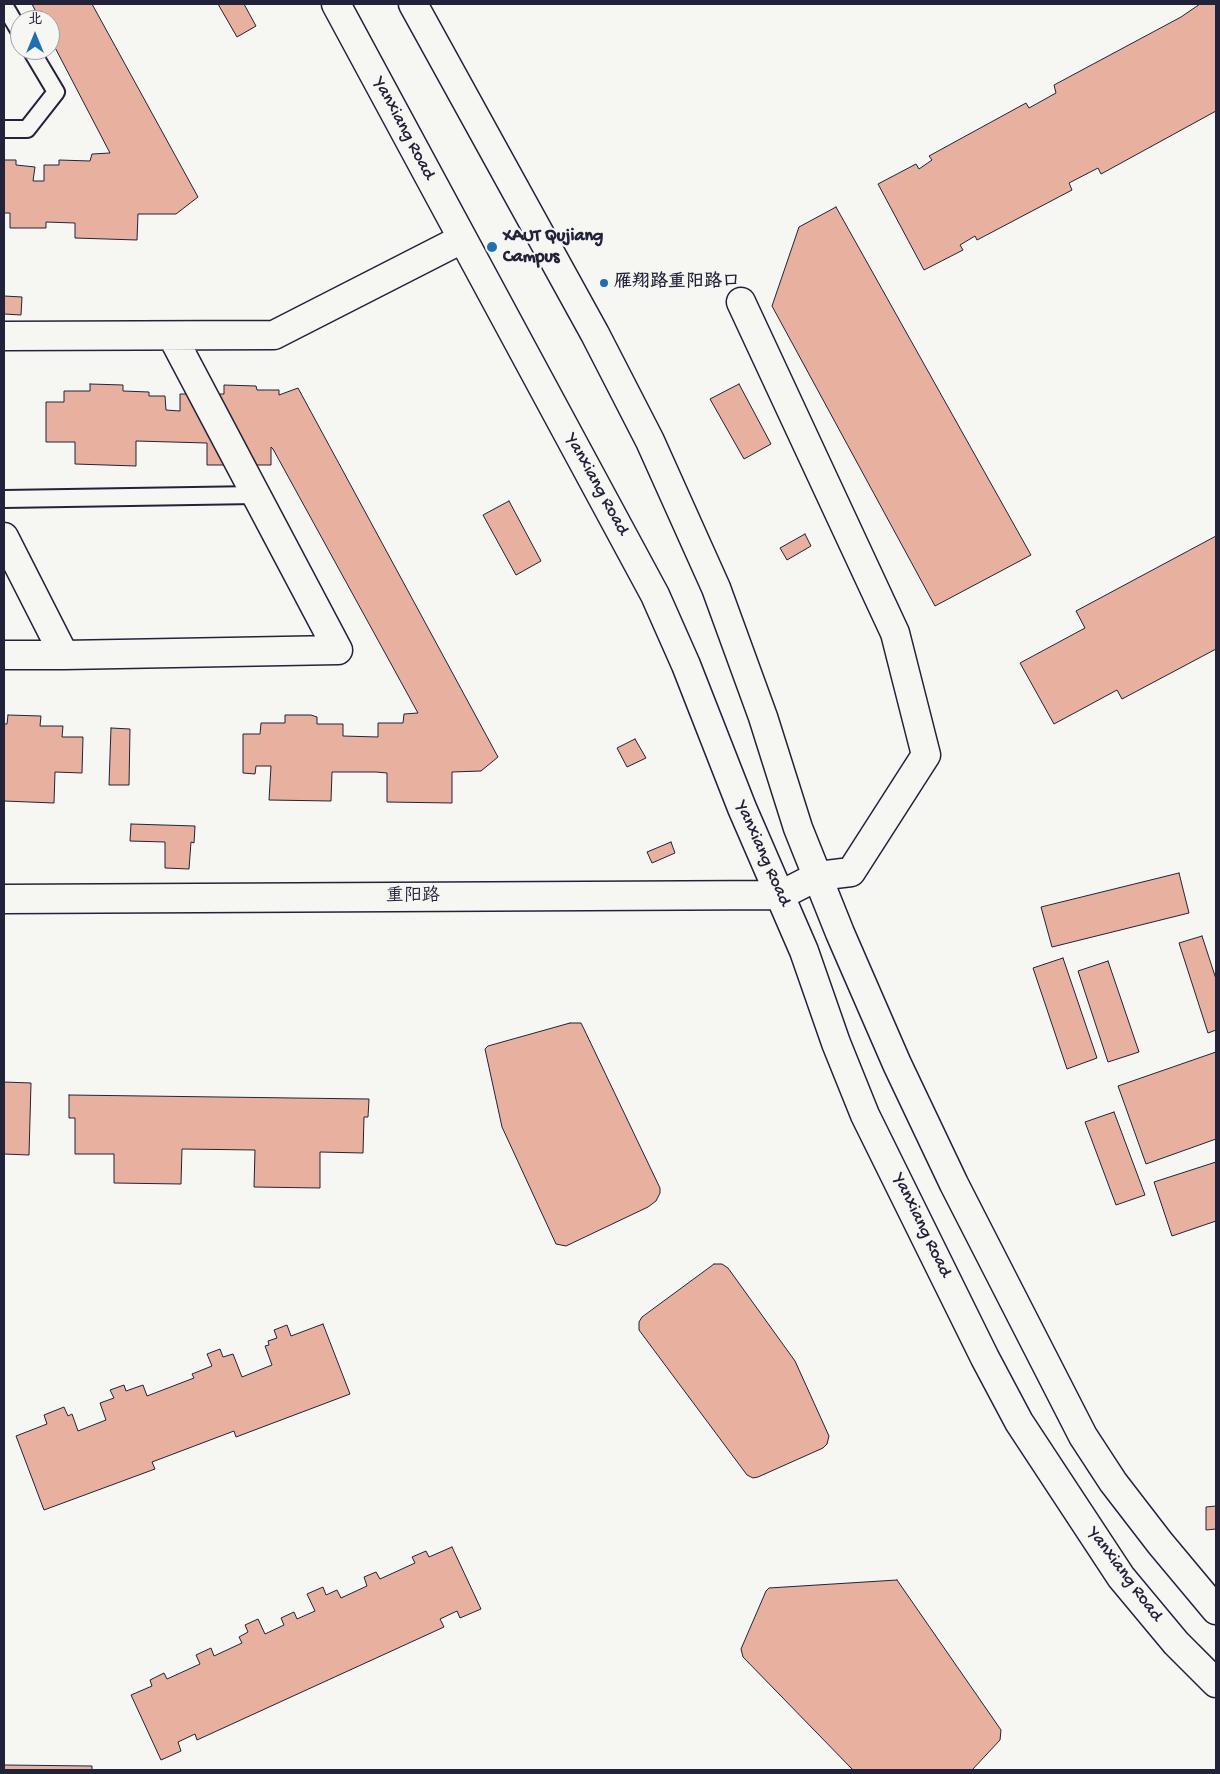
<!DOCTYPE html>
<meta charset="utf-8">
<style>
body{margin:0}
#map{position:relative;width:1220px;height:1774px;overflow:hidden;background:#f6f6f2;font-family:"Gochi Hand","LXGW WenKai TC",sans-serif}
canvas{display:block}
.frame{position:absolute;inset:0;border:5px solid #22223b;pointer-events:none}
.north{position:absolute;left:10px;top:10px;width:50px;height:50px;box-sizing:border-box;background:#f6f6f2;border:1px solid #a1a1a9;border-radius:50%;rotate:0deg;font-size:14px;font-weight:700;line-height:20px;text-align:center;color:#22223b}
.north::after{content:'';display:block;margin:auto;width:18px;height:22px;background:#1f6fb2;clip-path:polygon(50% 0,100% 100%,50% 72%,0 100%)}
</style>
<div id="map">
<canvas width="1220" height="1774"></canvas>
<div class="frame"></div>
<div class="north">北</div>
</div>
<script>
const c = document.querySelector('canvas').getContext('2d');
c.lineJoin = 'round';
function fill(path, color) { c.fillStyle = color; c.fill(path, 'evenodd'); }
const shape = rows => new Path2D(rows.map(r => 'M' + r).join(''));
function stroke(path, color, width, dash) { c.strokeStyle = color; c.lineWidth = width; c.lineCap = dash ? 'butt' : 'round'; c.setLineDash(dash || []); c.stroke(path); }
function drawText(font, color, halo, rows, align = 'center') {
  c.font = font + ' "Gochi Hand","LXGW WenKai TC",sans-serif'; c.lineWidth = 4.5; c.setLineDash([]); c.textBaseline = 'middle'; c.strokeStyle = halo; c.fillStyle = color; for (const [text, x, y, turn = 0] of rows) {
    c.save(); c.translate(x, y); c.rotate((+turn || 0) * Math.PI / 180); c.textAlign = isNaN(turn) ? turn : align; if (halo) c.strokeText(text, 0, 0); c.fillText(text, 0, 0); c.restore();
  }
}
const building = shape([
 [32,4,92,4,198,197,176,214,138,214,137,240,75,238,75,223,46,222,46,228,10,228,10,213,4,213,4,160,16,160,16,165,35,167,33,181,44,181,44,165,59,165,59,160,90,161,92,154,110,153,50,38,50,20,40,20,32,4],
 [218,4,244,4,256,26,237,37,218,4],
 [1200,4,1216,4,1216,111,1101,174,1098,168,1069,183,1072,190,979,239,977,240,975,236,960,245,963,250,924,270,878,184,916,164,919,169,932,160,929,156,1026,103,1029,108,1056,93,1054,85,1181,17,1200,4],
 [836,207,1031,555,935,606,772,306,799,227,836,207],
 [4,296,22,297,21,315,4,314,4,296],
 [90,384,123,385,123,391,149,392,149,396,165,396,166,410,180,411,180,394,224,394,224,385,256,386,257,390,279,390,279,395,298,388,498,757,481,771,452,772,452,803,387,802,387,773,376,772,332,772,331,801,269,800,271,766,256,766,255,774,243,773,243,734,260,734,261,723,285,723,285,715,311,715,317,717,317,724,343,724,343,736,378,737,378,723,403,723,404,714,418,713,273,449,271,447,271,465,207,465,207,443,136,441,136,466,75,464,75,442,46,442,46,402,64,402,64,391,90,391,90,384],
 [739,384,771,444,744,459,710,399,739,384],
 [509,501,541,561,516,575,483,515,509,501],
 [805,534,811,546,787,560,780,548,805,534],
 [1216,536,1216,649,1122,699,1117,690,1054,724,1020,663,1085,628,1076,611,1216,536],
 [8,715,41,716,40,726,63,726,62,737,83,737,82,773,55,772,54,803,4,801,4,724,7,724,8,715],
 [111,728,130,729,129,785,109,785,111,728],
 [635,739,646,758,627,767,617,748,635,739],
 [131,824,195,826,194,843,191,842,189,869,165,868,165,842,130,841,131,824],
 [671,842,675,853,652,863,647,852,671,842],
 [1179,873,1189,913,1052,947,1041,907,1179,873],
 [1202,936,1216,979,1216,1030,1208,1033,1179,943,1202,936],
 [1063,958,1097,1058,1067,1069,1033,968,1063,958],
 [1108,961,1139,1052,1108,1062,1078,971,1108,961],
 [570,1023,581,1023,583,1027,660,1188,660,1193,656,1201,648,1207,566,1246,556,1244,502,1127,485,1049,488,1046,570,1023],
 [1216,1052,1216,1139,1146,1164,1118,1086,1216,1052],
 [4,1082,31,1083,29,1155,4,1154,4,1082],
 [69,1095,369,1099,368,1117,364,1117,363,1153,320,1152,320,1188,254,1187,255,1150,182,1149,181,1184,114,1183,114,1154,75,1154,75,1118,69,1118,69,1095],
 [1114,1112,1145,1195,1116,1205,1085,1122,1114,1112],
 [1216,1162,1216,1221,1172,1236,1154,1182,1216,1162],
 [714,1264,722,1264,728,1268,795,1361,829,1436,827,1444,823,1448,758,1477,753,1478,747,1475,639,1330,639,1322,642,1317,714,1264],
 [323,1324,350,1394,236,1437,234,1431,152,1462,155,1469,44,1510,16,1436,47,1424,44,1415,64,1407,68,1416,72,1414,78,1431,106,1420,100,1403,114,1398,110,1390,124,1385,126,1391,143,1385,147,1396,194,1378,192,1374,212,1366,207,1354,220,1349,223,1357,233,1354,242,1377,272,1365,265,1346,269,1345,268,1341,277,1338,274,1330,287,1325,291,1336,323,1324],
 [1216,1506,1216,1529,1206,1530,1206,1507,1216,1506],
 [452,1547,481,1609,460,1618,457,1611,440,1619,444,1627,197,1740,195,1734,178,1742,181,1751,161,1760,131,1695,152,1686,150,1680,164,1673,167,1679,200,1664,196,1655,211,1648,214,1656,242,1643,239,1637,248,1632,245,1625,258,1619,265,1634,284,1625,281,1618,294,1612,297,1619,315,1611,307,1594,323,1587,326,1595,337,1590,341,1598,367,1586,364,1577,376,1572,380,1579,415,1563,412,1557,426,1551,429,1557,452,1547],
 [897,1580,1001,1730,1000,1740,972,1770,853,1770,743,1657,741,1649,766,1591,769,1588,897,1580],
 [4,1765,92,1766,92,1770,4,1770,4,1765]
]);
fill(building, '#e8b09e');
stroke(building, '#22223b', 1);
const lane = shape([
 [4,5,20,32],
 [4,129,27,129,56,92,31,50],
 [4,499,256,495]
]);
const street = shape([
 [741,302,895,633,926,755,851,872,818,876],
 [4,336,274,335,462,239],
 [4,537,64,655,338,650,172,336],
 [4,655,64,655]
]);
const secondary = shape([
 [336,4,655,595,686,665,742,808,804,951,836,1043,865,1115,985,1358,1019,1422,1121,1577,1176,1643,1216,1683],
 [413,4,595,334,650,441,716,588,763,717,798,828,840,933,897,1064,954,1184,1083,1436,1113,1482,1160,1543,1216,1610],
 [4,899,781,895,818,876]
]);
stroke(lane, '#22223b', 20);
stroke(street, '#22223b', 31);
stroke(secondary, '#22223b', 31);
stroke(lane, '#f6f6f2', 16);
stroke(street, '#f6f6f2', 28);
stroke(secondary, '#f6f6f2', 28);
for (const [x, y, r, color] of [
 [492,247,6,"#1f6fb2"],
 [604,283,5,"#1f6fb2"]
]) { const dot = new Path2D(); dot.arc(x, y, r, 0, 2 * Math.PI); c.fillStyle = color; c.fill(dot); stroke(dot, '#f6f6f2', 2); }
drawText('18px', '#22223b', '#f6f6f2', [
 ["Yanxiang Road",403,129,62],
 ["Yanxiang Road",596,485,61],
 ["Yanxiang Road",762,854,66],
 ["重阳路",413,897],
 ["Yanxiang Road",921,1226,64],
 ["Yanxiang Road",1124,1575,53]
]);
drawText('bold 18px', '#22223b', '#f6f6f2', [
 ["XAUT Qujiang",503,237],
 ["Campus",503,258],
 ["雁翔路重阳路口",614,283]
], 'left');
</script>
